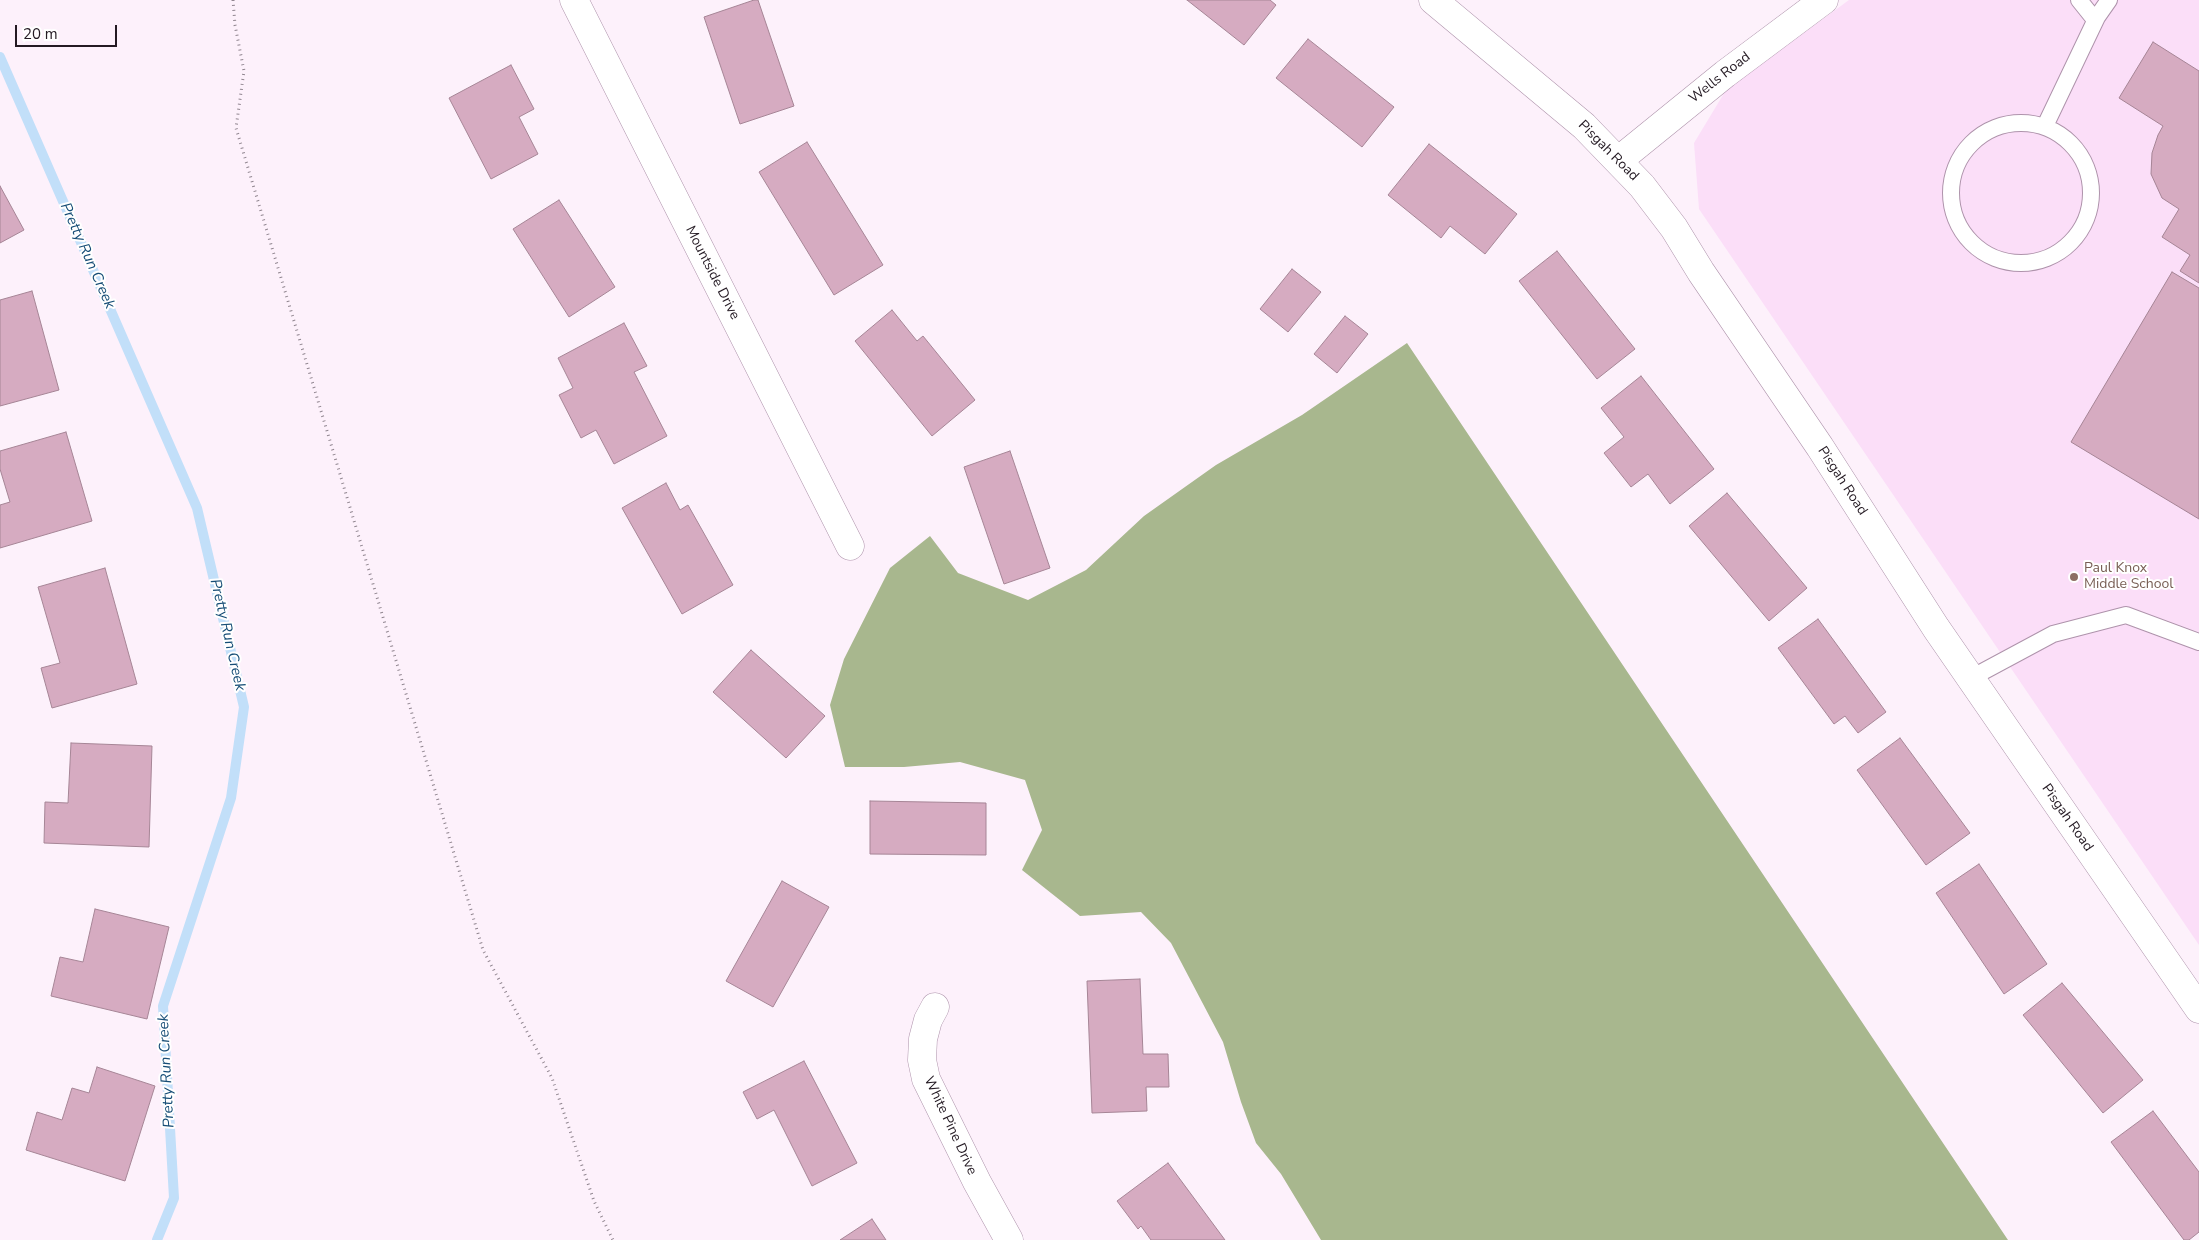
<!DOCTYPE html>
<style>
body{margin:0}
#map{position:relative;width:2199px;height:1240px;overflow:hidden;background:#fdf1fb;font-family:"Nunito Sans",sans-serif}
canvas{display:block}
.scale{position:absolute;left:15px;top:25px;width:102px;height:22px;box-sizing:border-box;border:2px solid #241a23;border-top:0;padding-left:6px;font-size:15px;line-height:18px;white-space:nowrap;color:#241a23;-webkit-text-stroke:4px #fff;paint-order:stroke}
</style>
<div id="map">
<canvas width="2199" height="1240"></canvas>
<div class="scale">20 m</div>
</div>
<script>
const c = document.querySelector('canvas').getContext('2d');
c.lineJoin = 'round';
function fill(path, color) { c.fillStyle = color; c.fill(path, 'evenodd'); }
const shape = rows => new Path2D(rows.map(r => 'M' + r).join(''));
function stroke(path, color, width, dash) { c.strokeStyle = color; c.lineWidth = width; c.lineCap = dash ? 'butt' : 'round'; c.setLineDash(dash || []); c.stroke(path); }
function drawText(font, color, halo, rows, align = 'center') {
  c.font = font + ' "Nunito Sans",sans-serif'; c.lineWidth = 4; c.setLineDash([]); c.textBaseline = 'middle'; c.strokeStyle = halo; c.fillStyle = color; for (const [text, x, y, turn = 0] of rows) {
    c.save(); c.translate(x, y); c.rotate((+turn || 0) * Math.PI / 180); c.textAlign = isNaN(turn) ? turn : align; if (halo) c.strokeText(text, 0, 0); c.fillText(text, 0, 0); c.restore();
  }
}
fill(shape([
 [1849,0,2199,0,2199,945,1699,209,1694,143,1726,90]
]), '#fbdef8');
fill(shape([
 [1407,343,2008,1240,1321,1240,1281,1174,1256,1143,1241,1102,1223,1042,1171,943,1141,912,1080,916,1022,870,1042,830,1025,780,960,762,904,767,845,767,830,705,844,659,890,568,930,536,958,573,1028,600,1086,570,1144,516,1216,465,1302,415]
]), '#a8b78e');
stroke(shape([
 [0,57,197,508,244,707,231,798,163,1006,174,1198,157,1240]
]), '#c2dff9', 10);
const building = shape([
 [754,0,758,0,794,106,740,124,704,17,754,0],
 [1187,0,1270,0,1276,5,1244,45,1187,0],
 [1308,39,1394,107,1362,147,1276,78,1308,39],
 [2153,42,2199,71,2199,283,2180,271,2190,255,2162,237,2179,209,2162,198,2151,174,2152,153,2158,135,2163,126,2119,98,2153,42],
 [511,65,534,109,519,117,538,154,491,179,449,98,511,65],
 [807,142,883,265,834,295,759,172,807,142],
 [1429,144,1517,214,1485,254,1450,226,1441,238,1388,195,1429,144],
 [0,186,24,230,0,243,0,186],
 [559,200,615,287,569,317,513,229,559,200],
 [1557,251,1635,349,1597,379,1519,281,1557,251],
 [1292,269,1321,292,1288,332,1260,309,1292,269],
 [2172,272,2199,288,2199,519,2071,442,2172,272],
 [32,291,59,390,0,406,0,300,32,291],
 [892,310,917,341,923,336,975,400,932,436,855,341,892,310],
 [1345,316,1368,334,1337,373,1314,354,1345,316],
 [624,323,647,366,634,372,667,436,614,464,596,430,581,438,559,395,573,388,558,358,624,323],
 [1641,376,1714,469,1670,504,1648,474,1631,487,1604,453,1624,437,1601,408,1641,376],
 [66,432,92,521,0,548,0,505,10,502,0,469,0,451,66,432],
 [1010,451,1050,568,1004,584,964,467,1010,451],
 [666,483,680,510,688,505,733,585,682,614,622,508,666,483],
 [1727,493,1807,588,1769,621,1689,526,1727,493],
 [105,568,137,684,52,708,41,668,60,663,38,587,105,568],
 [1818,619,1886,712,1858,733,1845,716,1834,724,1778,648,1818,619],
 [751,650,825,716,786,758,713,692,751,650],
 [1900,738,1970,833,1926,865,1857,770,1900,738],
 [71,743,152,746,149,847,44,843,45,802,68,803,71,743],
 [870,801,986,803,986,855,870,854,870,801],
 [1979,864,2047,964,2004,994,1936,893,1979,864],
 [782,881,829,907,773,1007,726,981,782,881],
 [95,909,169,927,147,1019,51,996,60,957,83,962,95,909],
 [1140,979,1143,1054,1168,1054,1169,1087,1146,1087,1147,1111,1092,1113,1087,981,1140,979],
 [2062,983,2143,1080,2103,1113,2023,1015,2062,983],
 [804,1061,857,1163,812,1186,774,1110,757,1119,743,1092,804,1061],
 [97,1067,155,1086,125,1181,26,1150,37,1112,62,1120,72,1088,89,1093,97,1067],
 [2153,1111,2199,1172,2199,1232,2189,1240,2184,1240,2111,1142,2153,1111],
 [1168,1163,1225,1240,1151,1240,1141,1226,1138,1229,1117,1201,1168,1163],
 [872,1219,886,1240,840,1240,872,1219]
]);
fill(building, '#d6abc1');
stroke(building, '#a68596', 1);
const lane = shape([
 [2079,0,2095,20,2109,0],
 '1951 193a70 70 0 1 1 140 0a70 70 0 1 1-140 0Z',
 [2045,126,2098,15],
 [1971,678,2053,634,2126,615,2199,642]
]);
const street = shape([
 [574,0,850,546],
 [1619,160,1725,74,1824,0],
 [935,1007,928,1020,923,1039,922,1060,926,1079,977,1182,1009,1240]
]);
const secondary = shape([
 [1433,0,1584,126,1642,186,1674,228,1701,272,1820,447,1936,628,2199,1009]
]);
stroke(lane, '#ae93ab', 18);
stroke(street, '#ae93ab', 29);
stroke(secondary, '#ae93ab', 29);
stroke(shape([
 [233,0,235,25,244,71,236,128,483,950,552,1078,594,1201,613,1240]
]), '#918690', 3, [1, 4]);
stroke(lane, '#fff', 16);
stroke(street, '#fff', 28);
stroke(secondary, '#fff', 28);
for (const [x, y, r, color] of [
 [2074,577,5,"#8d6e63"]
]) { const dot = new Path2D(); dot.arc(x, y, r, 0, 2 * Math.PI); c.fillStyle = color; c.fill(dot); stroke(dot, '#fff', 2); }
drawText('14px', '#241a23', '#fff', [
 ["Wells Road",1720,78,-38],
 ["Pisgah Road",1608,151,45],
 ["Mountside Drive",712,273,63],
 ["Pisgah Road",1842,481,57],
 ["Pisgah Road",2067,818,55],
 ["White Pine Drive",950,1126,65]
]);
drawText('14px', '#785e54', '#fff', [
 ["Paul Knox",2084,569],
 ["Middle School",2084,585]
], 'left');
drawText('italic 15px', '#164d76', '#fff', [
 ["Pretty Run Creek",87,256,66],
 ["Pretty Run Creek",227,635,77],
 ["Pretty Run Creek",167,1071,-93]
]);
</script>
